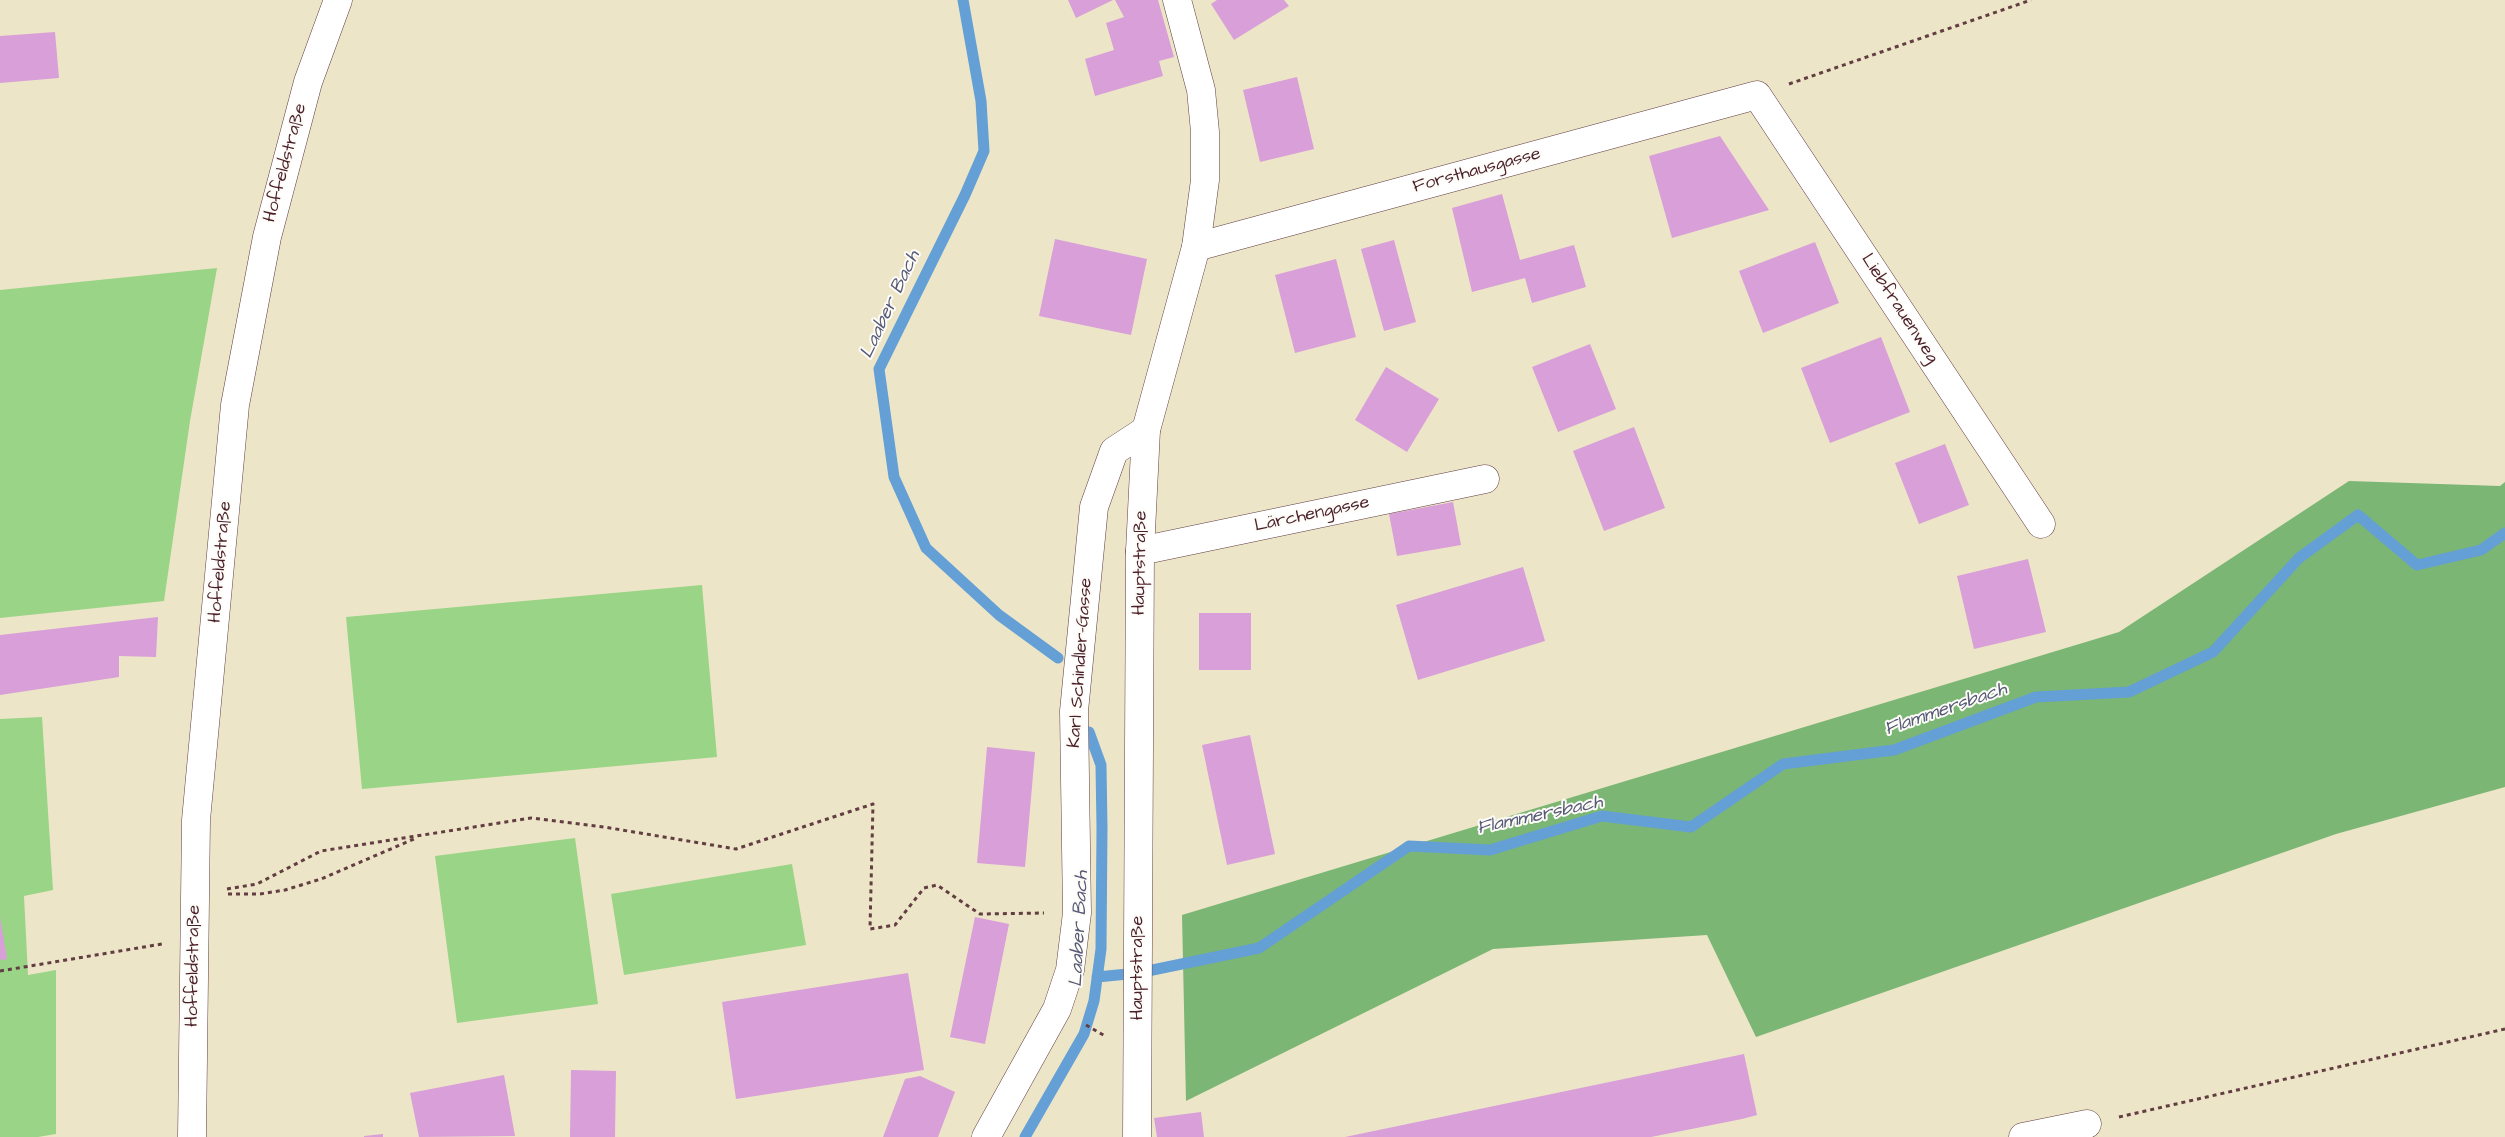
<!DOCTYPE html>
<meta charset="utf-8">
<style>
body{margin:0}
canvas{display:block;background:#ede5c7}
</style>
<canvas width="2505" height="1137"></canvas>
<script>
const c = document.querySelector('canvas').getContext('2d');
c.lineJoin = 'round';
function fill(path, color) { c.fillStyle = color; c.fill(path, 'evenodd'); }
const shape = rows => new Path2D(rows.map(r => 'M' + r).join(''));
function stroke(path, color, width, dash) { c.strokeStyle = color; c.lineWidth = width; c.lineCap = dash ? 'butt' : 'round'; c.setLineDash(dash || []); c.stroke(path); }
function drawText(font, color, halo, rows, align = 'center') {
  c.font = font + ' "Architects Daughter",sans-serif'; c.lineWidth = 4; c.setLineDash([]); c.textBaseline = 'middle'; c.strokeStyle = halo; c.fillStyle = color; for (const [text, x, y, turn = 0] of rows) {
    c.save(); c.translate(x, y); c.rotate((+turn || 0) * Math.PI / 180); c.textAlign = isNaN(turn) ? turn : align; if (halo) c.strokeText(text, 0, 0); c.fillText(text, 0, 0); c.restore();
  }
}
fill(shape([
 [217,268,190,421,164,601,0,618,0,290],
 [702,585,717,757,362,789,346,617],
 [42,717,53,890,24,896,28,975,56,970,56,1134,38,1137,0,1137,0,719],
 [575,838,598,1004,457,1023,435,856],
 [792,864,806,945,624,975,611,894]
]), '#9ad487');
fill(shape([
 [2349,481,2500,486,2505,482,2505,787,2336,834,1756,1037,1707,935,1493,949,1186,1101,1182,915,2119,632]
]), '#7bb674');
stroke(shape([
 [963,0,981,101,984,151,965,195,879,369,894,477,926,548,999,615,1058,658],
 [1097,977,1138,973,1259,948,1409,846,1490,850,1602,816,1691,827,1783,764,1894,750,2036,697,2129,692,2213,652,2299,558,2358,515,2417,565,2481,550,2505,533],
 [1025,1137,1084,1034,1094,1001,1101,949,1102,828,1101,765,1089,732]
]), '#64a0d5', 11);
fill(shape([
 [1068,0,1113,0,1076,18],
 [1115,0,1158,0,1174,57,1159,61,1163,76,1095,96,1085,59,1114,50,1106,23,1124,17],
 [1217,0,1284,0,1289,6,1234,40,1211,4],
 [55,32,59,78,0,83,0,36],
 [1297,77,1314,149,1260,162,1243,90],
 [1720,136,1769,210,1672,238,1649,156],
 [1502,194,1520,260,1574,245,1586,287,1532,303,1525,278,1472,292,1452,208],
 [1055,239,1147,259,1131,335,1039,316],
 [1394,240,1416,322,1384,331,1361,249],
 [1815,242,1839,303,1763,333,1739,271],
 [1336,259,1356,337,1295,353,1275,275],
 [1881,337,1910,412,1830,443,1801,368],
 [1590,344,1616,409,1558,432,1532,367],
 [1386,367,1439,399,1407,452,1355,420],
 [1634,427,1665,508,1604,531,1573,451],
 [1945,444,1969,505,1919,524,1895,463],
 [1453,502,1461,545,1397,556,1389,514],
 [2028,559,2046,632,1974,649,1957,576],
 [1523,567,1545,641,1418,680,1396,605],
 [1199,613,1251,613,1251,670,1199,670],
 [158,617,156,657,119,656,119,677,0,695,0,635],
 [1250,735,1275,854,1227,865,1202,745],
 [987,747,1035,752,1025,867,977,863],
 [0,917,7,959,0,960],
 [975,917,1009,924,985,1044,950,1037],
 [908,973,924,1070,736,1099,722,1002],
 [1744,1054,1757,1115,1742,1119,1651,1137,1345,1137],
 [571,1070,616,1071,615,1137,570,1137],
 [504,1075,515,1136,419,1137,410,1093],
 [920,1076,955,1092,938,1137,883,1137,905,1079],
 [1201,1112,1204,1137,1157,1137,1154,1118],
 [383,1134,383,1137,364,1137,364,1136]
]), '#d89fd9');
const minor = shape([
 [1196,247,1757,95,2041,524],
 [1140,551,1485,479],
 [986,1137,1057,1009,1070,970,1077,913,1074,711,1094,507,1114,451,1146,430],
 [2023,1137,2087,1124]
]);
const tertiary = shape([
 [1137,1137,1140,551,1146,430,1196,247,1205,180,1205,132,1201,90,1177,0]
]);
const primary = shape([
 [192,1137,196,820,235,405,267,237,308,82,338,0]
]);
stroke(minor, '#623d42', 29);
stroke(tertiary, '#623d42', 29);
stroke(primary, '#623d42', 29);
stroke(shape([
 [1789,84,2031,0],
 [227,889,257,884,321,851,531,818,604,827,736,849,873,804,870,929,895,925,924,888,937,885,980,914,1044,913],
 [228,894,260,894,285,890,321,879,414,839],
 [0,971,162,944],
 [1086,1025,1105,1036],
 [2119,1117,2505,1029]
]), '#623d42', 3, [4, 4]);
stroke(minor, '#fff', 28);
stroke(tertiary, '#fff', 28);
stroke(primary, '#fff', 28);
drawText('18px', '#4a1f2b', '#fdfcf7', [
 ["Hoffeldstraße",286,163,-75],
 ["Forsthausgasse",1477,171,-15],
 ["Liebfrauenweg",1899,309,57],
 ["Lärchengasse",1312,515,-12],
 ["Hoffeldstraße",221,562,-85],
 ["Hauptstraße",1141,563,-89],
 ["Karl Schindler-Gasse",1081,663,-86],
 ["Hoffeldstraße",194,966,-89],
 ["Hauptstraße",1138,968,-90]
]);
drawText('italic 19px', '#565977', '#fdfcf7', [
 ["Laaber Bach",891,305,-65],
 ["Flammersbach",1946,710,-19],
 ["Flammersbach",1540,816,-12],
 ["Laaber Bach",1080,929,-87]
]);
</script>
